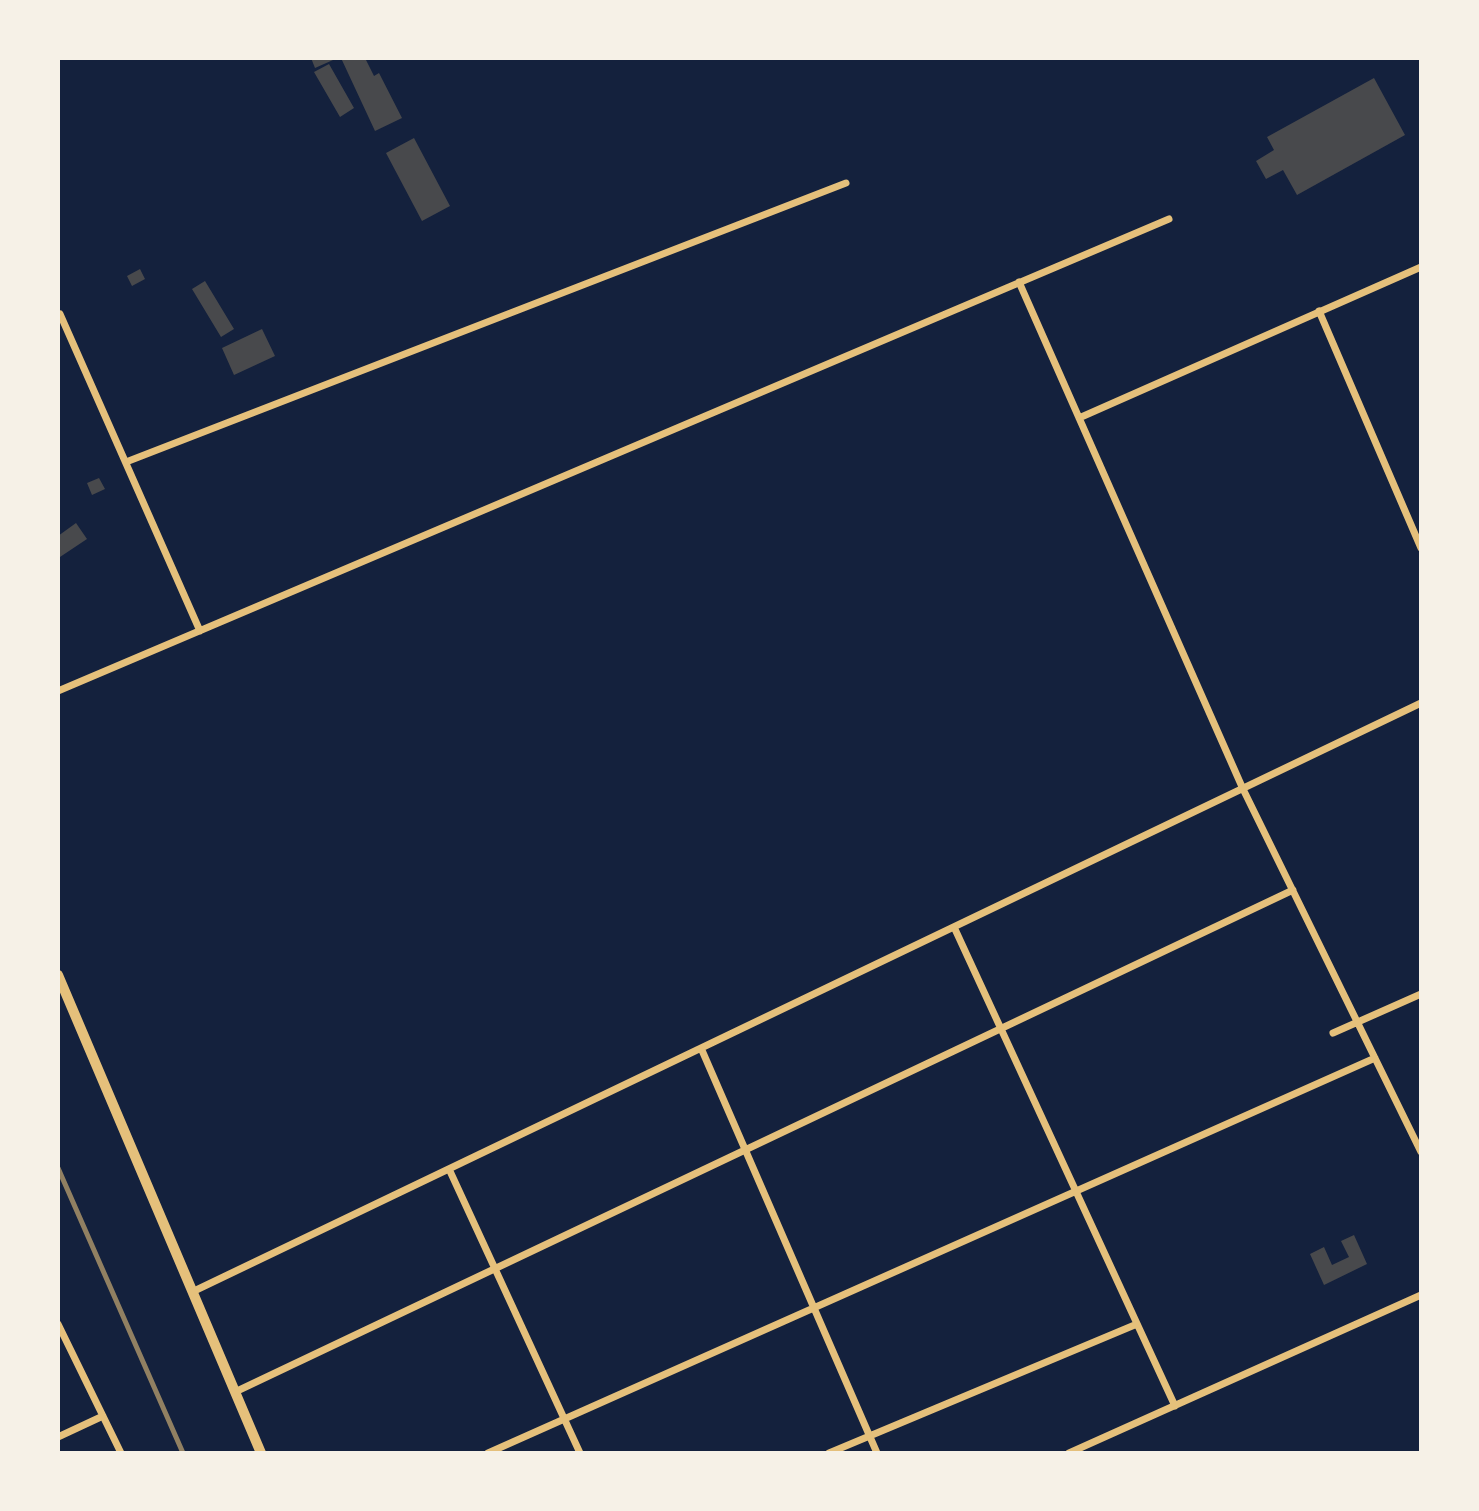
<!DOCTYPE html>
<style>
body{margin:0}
#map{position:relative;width:1479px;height:1511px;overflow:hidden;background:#14213d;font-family:"Source Serif 4",serif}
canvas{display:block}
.frame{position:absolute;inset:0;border:60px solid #f6f1e7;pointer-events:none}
</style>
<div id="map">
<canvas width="1479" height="1511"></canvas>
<div class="frame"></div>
</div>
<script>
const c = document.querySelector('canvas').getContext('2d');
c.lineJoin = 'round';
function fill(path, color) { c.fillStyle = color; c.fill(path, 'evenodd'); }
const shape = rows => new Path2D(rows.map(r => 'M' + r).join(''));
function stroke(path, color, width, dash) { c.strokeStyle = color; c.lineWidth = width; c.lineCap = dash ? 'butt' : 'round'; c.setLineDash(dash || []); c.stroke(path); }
fill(shape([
 [311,58,332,58,333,60,315,68],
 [341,58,365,58,374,76,379,73,402,118,375,131],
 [329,64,354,108,340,117,314,72],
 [1374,78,1405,135,1297,195,1283,170,1266,179,1256,161,1274,150,1267,137],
 [414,138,450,206,422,221,386,153],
 [140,269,145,279,132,286,127,276],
 [205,281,234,329,221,337,192,289],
 [262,329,275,356,234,375,222,348],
 [99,478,105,489,92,495,87,483],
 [76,523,87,539,60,557,58,536],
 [1354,1235,1367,1264,1324,1285,1310,1254,1324,1247,1332,1265,1349,1257,1341,1241]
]), '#48494c');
stroke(shape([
 [1019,282,1243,789,1421,1152],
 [1319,311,1421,548],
 [60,314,200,631],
 [1079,418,1421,267],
 [126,462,846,183],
 [58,691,1169,219],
 [954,927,1175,1406],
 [1333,1033,1421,994],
 [701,1048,877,1453],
 [449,1169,580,1453],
 [192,1292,1421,703],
 [58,1324,121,1453],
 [235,1392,1293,890],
 [58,1437,103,1416],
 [488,1453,1375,1058],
 [829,1453,1137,1324],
 [1069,1453,1421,1295]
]), '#e5c07b', 7);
stroke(shape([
 [58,975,261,1453]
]), '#e5c07b', 10);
stroke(shape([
 [58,1168,183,1453]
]), '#918062', 5);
</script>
